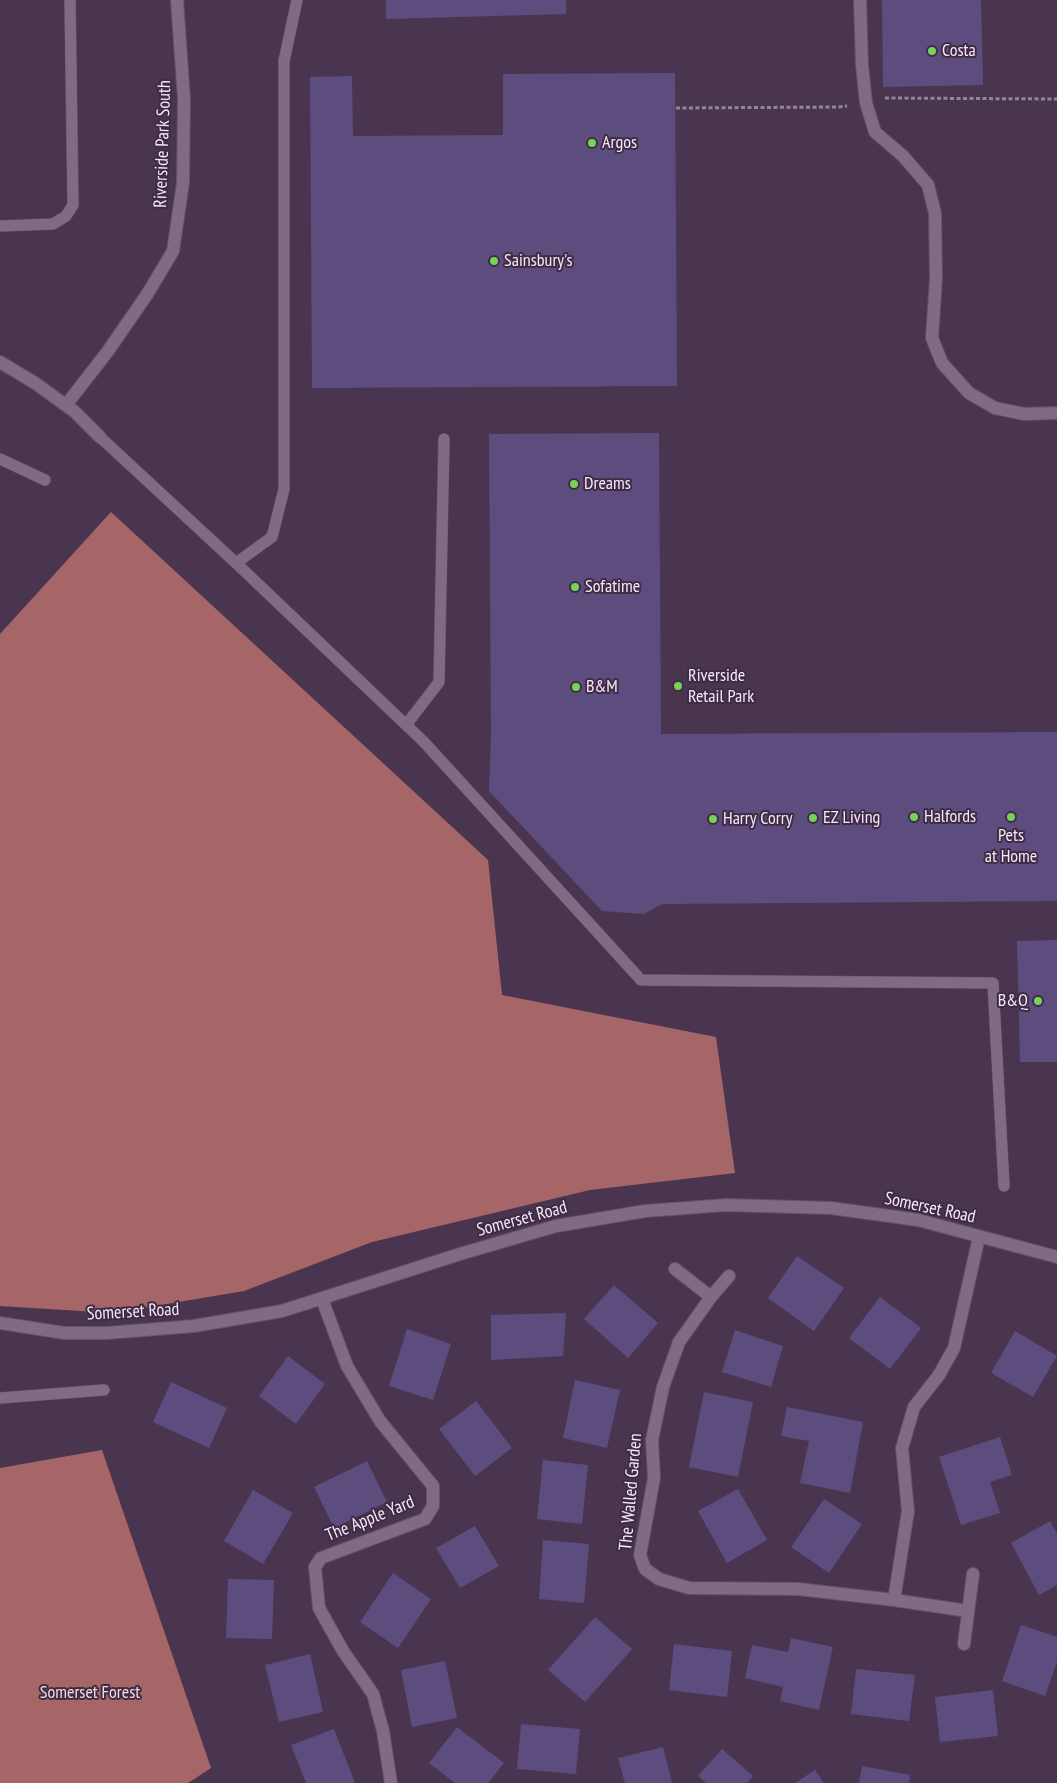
<!DOCTYPE html>
<style>
body{margin:0}
canvas{display:block;background:#49354f}
</style>
<canvas width="1057" height="1783"></canvas>
<script>
const c = document.querySelector('canvas').getContext('2d');
c.lineJoin = 'round';
function fill(path, color) { c.fillStyle = color; c.fill(path, 'evenodd'); }
const shape = rows => new Path2D(rows.map(r => 'M' + r).join(''));
function stroke(path, color, width, dash) { c.strokeStyle = color; c.lineWidth = width; c.lineCap = dash ? 'butt' : 'round'; c.setLineDash(dash || []); c.stroke(path); }
function drawText(font, color, halo, rows, align = 'center') {
  c.font = font + ' "PT Sans Narrow",sans-serif'; c.lineWidth = 4; c.setLineDash([]); c.textBaseline = 'middle'; c.strokeStyle = halo; c.fillStyle = color; for (const [text, x, y, turn = 0] of rows) {
    c.save(); c.translate(x, y); c.rotate((+turn || 0) * Math.PI / 180); c.textAlign = isNaN(turn) ? turn : align; if (halo) c.strokeText(text, 0, 0); c.fillText(text, 0, 0); c.restore();
  }
}
fill(shape([
 [111,512,488,860,502,995,716,1037,735,1173,590,1190,372,1242,244,1291,113,1313,0,1306,0,634],
 [102,1450,211,1768,188,1783,0,1783,0,1468]
]), '#a66667');
fill(shape([
 [386,0,566,0,566,14,386,19],
 [882,0,981,0,983,85,883,87],
 [675,73,677,386,312,388,310,77,352,76,353,136,503,135,503,74],
 [659,433,661,734,1057,732,1057,901,662,904,644,914,602,911,489,791,491,735,489,434],
 [1057,940,1057,1062,1020,1062,1017,941],
 [797,1256,844,1288,814,1331,768,1298],
 [614,1285,658,1323,628,1358,584,1319],
 [880,1297,921,1328,890,1369,849,1338],
 [566,1313,563,1356,491,1360,491,1315],
 [407,1329,451,1344,433,1400,389,1386],
 [735,1330,783,1346,771,1387,722,1372],
 [1015,1331,1057,1356,1033,1397,991,1373],
 [288,1356,325,1384,296,1424,259,1396],
 [575,1380,620,1390,607,1448,563,1438],
 [171,1382,227,1408,209,1448,153,1422],
 [704,1392,753,1402,738,1477,689,1467],
 [476,1401,512,1448,475,1476,439,1429],
 [787,1407,863,1422,850,1493,800,1483,809,1441,781,1436],
 [1000,1437,1012,1475,990,1482,1000,1513,961,1525,939,1457],
 [543,1460,588,1465,582,1524,537,1519],
 [367,1461,387,1502,334,1528,314,1487],
 [738,1489,767,1540,727,1563,698,1511],
 [253,1490,293,1513,263,1564,224,1541],
 [824,1499,862,1524,829,1573,791,1547],
 [1050,1521,1057,1533,1057,1585,1039,1595,1011,1543],
 [475,1526,499,1566,460,1588,436,1548],
 [543,1540,589,1544,584,1603,539,1599],
 [393,1573,431,1599,398,1648,360,1622],
 [228,1579,274,1580,272,1639,226,1638],
 [595,1617,632,1649,585,1702,548,1670],
 [1021,1625,1057,1637,1057,1662,1045,1696,1002,1681],
 [791,1638,833,1647,819,1710,780,1701,783,1687,745,1678,752,1645,788,1652],
 [674,1644,732,1651,727,1697,669,1690],
 [310,1654,323,1712,279,1722,265,1665],
 [445,1661,457,1718,412,1727,401,1670],
 [856,1669,915,1675,909,1721,851,1714],
 [993,1690,998,1736,940,1742,935,1697],
 [521,1724,580,1729,576,1774,517,1769],
 [457,1727,504,1763,488,1783,455,1783,429,1763],
 [334,1729,355,1783,306,1783,291,1745],
 [663,1747,672,1783,625,1783,618,1758],
 [722,1749,753,1776,747,1783,706,1783,698,1776],
 [862,1766,910,1775,909,1783,859,1783],
 [815,1770,824,1783,795,1783]
]), '#5d4c7e');
const lane = shape([
 [0,226,53,224,66,216,73,205,70,0],
 [100,437,236,563,424,742,641,980,993,983,1004,1186],
 [0,459,45,480],
 [236,563,272,537,284,489,284,61,297,0],
 [406,725,439,682,444,439],
 [0,1398,104,1390]
]);
const street = shape([
 [860,0,862,65,866,103,875,132,903,156,928,185,935,213,936,278,932,338,942,363,969,393,995,408,1024,414,1057,413],
 [0,362,35,383,75,412,100,437],
 [66,405,108,351,148,293,173,251,183,183,184,99,177,0],
 [675,1269,711,1297],
 [729,1276,711,1297,679,1342,663,1387,652,1440,654,1478,640,1555,645,1569,659,1579,689,1588,798,1589,894,1600,968,1611],
 [322,1299,347,1366,380,1421,433,1486,433,1506,425,1519,321,1558,315,1567,319,1608,343,1651,373,1694,383,1731,391,1783],
 [894,1600,908,1511,902,1448,914,1407,939,1375,954,1348,979,1237],
 [964,1644,973,1574]
]);
const secondary = shape([
 [0,1323,64,1333,107,1333,194,1326,282,1311,460,1254,556,1226,645,1211,726,1205,831,1208,918,1220,1057,1257]
]);
stroke(lane, '#625167', 12);
stroke(street, '#625167', 14);
stroke(secondary, '#625167', 14);
stroke(shape([
 [885,98,1057,99],
 [676,108,838,107,847,106]
]), '#948499', 3, [4, 2.5]);
stroke(lane, '#806a86', 11);
stroke(street, '#806a86', 12);
stroke(secondary, '#806a86', 12);
for (const [x, y, r, color] of [
 [932,51,5,"#77d259"],
 [592,143,5,"#77d259"],
 [494,261,5,"#77d259"],
 [574,484,5,"#77d259"],
 [575,587,5,"#77d259"],
 [678,686,5,"#77d259"],
 [576,687,5,"#77d259"],
 [914,817,5,"#77d259"],
 [1011,817,5,"#77d259"],
 [813,818,5,"#77d259"],
 [713,819,5,"#77d259"],
 [1038,1001,5,"#77d259"]
]) { const dot = new Path2D(); dot.arc(x, y, r, 0, 2 * Math.PI); c.fillStyle = color; c.fill(dot); stroke(dot, '#3f2b44', 2); }
drawText('18px', '#f5e9f9', '#3f2b44', [
 ["Costa",942,51],
 ["Argos",602,143],
 ["Sainsbury's",504,261],
 ["Dreams",584,484],
 ["Sofatime",585,587],
 ["Riverside",688,676],
 ["Retail Park",688,697],
 ["B&M",586,687],
 ["Halfords",924,817],
 ["EZ Living",823,818],
 ["Harry Corry",723,819],
 ["Pets",1011,836,"center"],
 ["at Home",1011,857,"center"],
 ["B&Q",1028,1001,"right"]
], 'left');
drawText('18px', '#f5e9f9', '#3f2b44', [
 ["Riverside Park South",163,144,-88],
 ["Somerset Road",930,1208,12],
 ["Somerset Road",522,1219,-15],
 ["Somerset Road",133,1312,-3],
 ["The Walled Garden",631,1492,-85],
 ["The Apple Yard",370,1519,-22]
]);
drawText('18px', '#f1dddd', '#3f2b44', [
 ["Somerset Forest",90,1693]
]);
</script>
